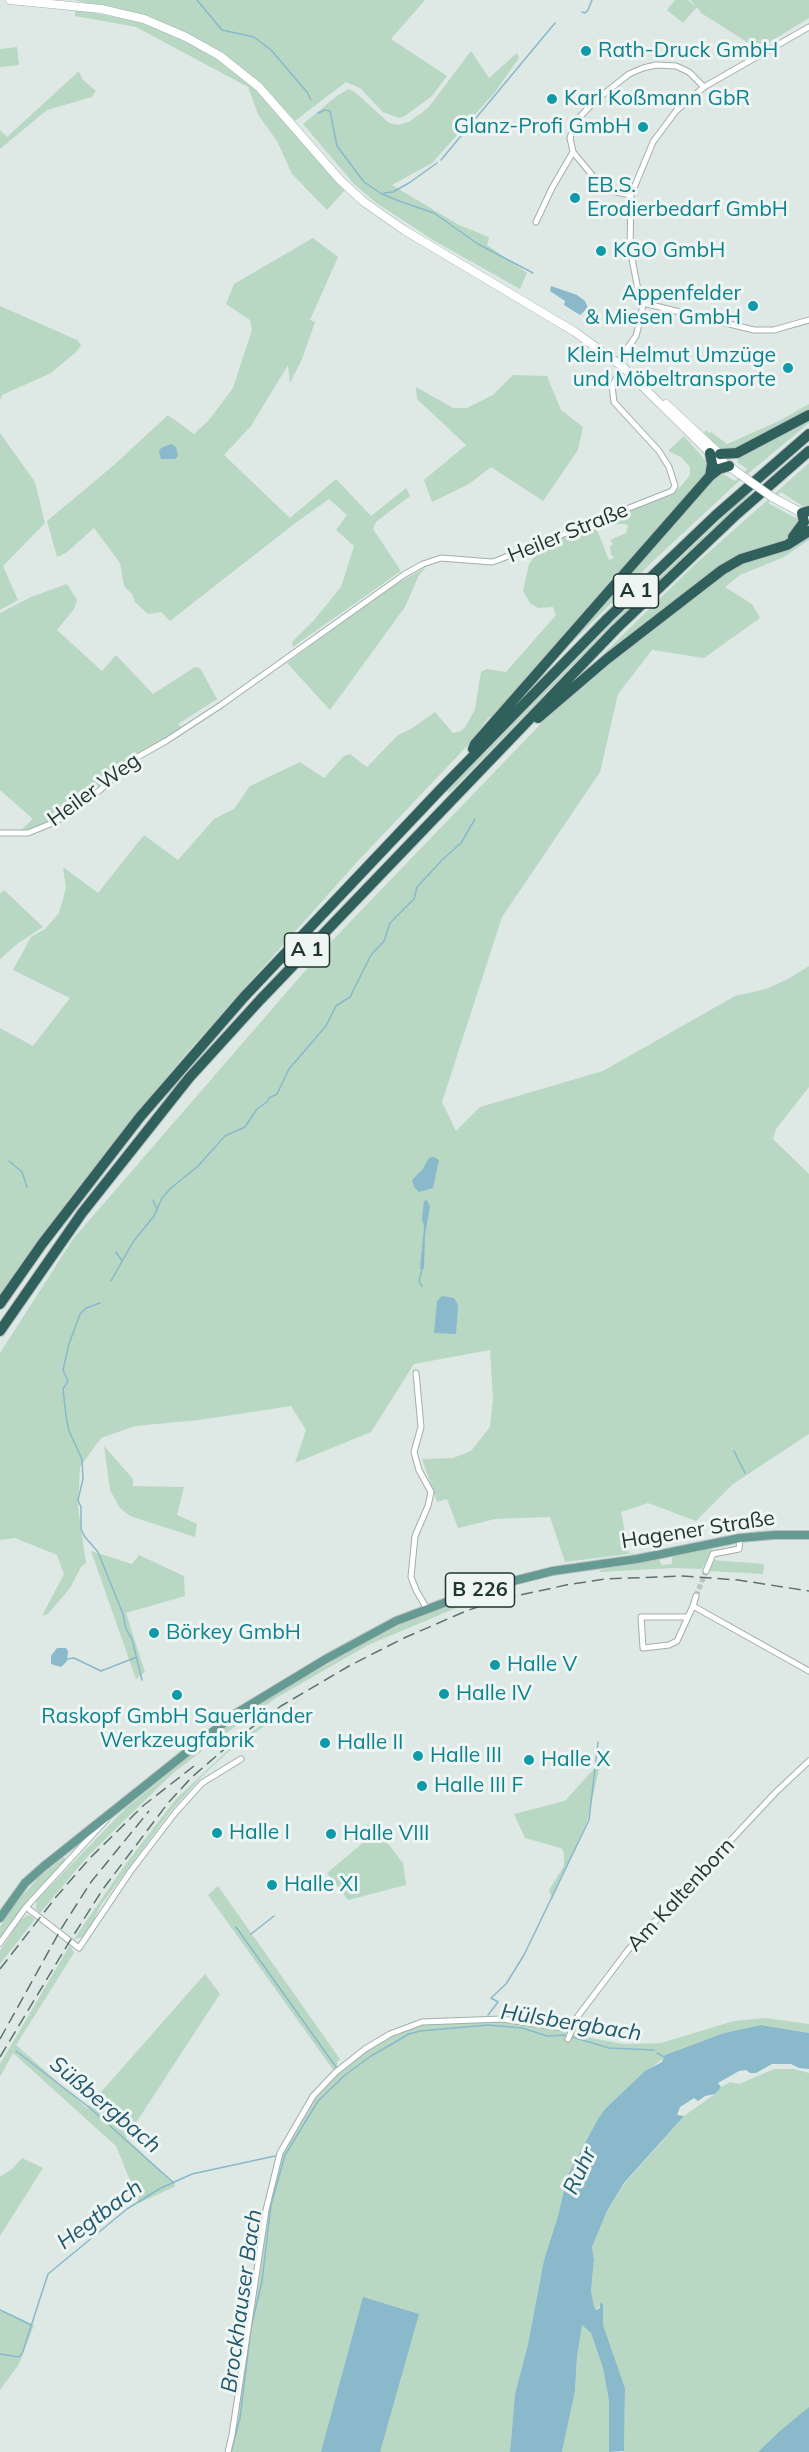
<!DOCTYPE html>
<meta charset="utf-8">
<style>
body{margin:0}
canvas{display:block;background:#dee8e5}
</style>
<canvas width="809" height="2452"></canvas>
<script>
const c = document.querySelector('canvas').getContext('2d');
c.lineJoin = 'round';
function fill(path, color) { c.fillStyle = color; c.fill(path, 'evenodd'); }
const shape = rows => new Path2D(rows.map(r => 'M' + r).join(''));
function stroke(path, color, width, dash) { c.strokeStyle = color; c.lineWidth = width; c.lineCap = dash ? 'butt' : 'round'; c.setLineDash(dash || []); c.stroke(path); }
function drawText(font, color, halo, rows, align = 'center') {
  c.font = font + ' Mulish,sans-serif'; c.lineWidth = 6; c.setLineDash([]); c.textBaseline = 'middle'; c.strokeStyle = halo; c.fillStyle = color; for (const [text, x, y, turn = 0] of rows) {
    c.save(); c.translate(x, y); c.rotate((+turn || 0) * Math.PI / 180); c.textAlign = isNaN(turn) ? turn : align; if (halo) c.strokeText(text, 0, 0); c.fillText(text, 0, 0); c.restore();
  }
}
fill(shape([
 [74,0,425,0,391,39,447,76,432,96,405,116,399,118,383,112,360,88,346,82,295,121,260,82,224,56,105,7],
 [675,0,688,0,696,7,691,0,809,0,809,18,758,49,701,13,697,7,683,23,667,10],
 [75,9,139,22,180,38,216,58,250,84,273,107,345,190,327,210,292,174,277,141,259,116,248,87,136,27,75,16],
 [17,47,19,65,0,67,0,49],
 [471,51,489,78,517,53,519,58,495,92,432,163,392,185,459,225,489,237,487,245,527,273,520,289,433,240,375,202,354,184,303,124,338,95,349,89,356,93,389,123,398,125,409,122,428,108],
 [79,71,82,79,96,91,92,97,47,110,0,149,0,130,7,137],
 [313,238,338,257,310,320,315,322,302,359,290,383,288,365,251,426,224,455,290,518,336,479,371,516,406,488,410,496,376,522,373,529,401,571,293,647,292,642,314,620,341,587,354,546,336,530,347,515,329,499,294,524,170,621,161,612,148,614,135,602,132,594,124,586,120,563,94,528,66,553,57,557,47,521,114,465,168,415,194,434,209,420,233,388,252,330,250,320,226,304,234,284],
 [0,306,77,340,81,345,76,352,51,373,2,395,0,400],
 [513,375,547,376,561,410,583,427,578,450,543,501,491,467,469,484,432,502,424,480,466,445,417,399,416,387,453,408,467,408,493,395],
 [809,404,809,410,734,449,720,449,704,433,706,430,709,433,711,432,727,444,779,421],
 [809,420,809,423,737,483,652,562,539,676,710,483,723,474,735,481,747,469,737,462,739,457],
 [0,433,35,482,45,523,3,566,18,600,0,610],
 [684,436,705,460,708,473,566,635,559,640,494,716,489,717,467,746,357,862,184,1056,71,1196,0,1297,0,1028,33,1046,70,998,13,970,31,937,45,929,59,913,66,888,63,867,98,893,144,835,178,860,214,819,234,809,250,786,300,762,324,778,344,756,350,754,367,767,398,735,411,729,435,712,453,733,461,731,466,726,475,709,481,672,487,669,506,672,556,615,553,607,538,608,530,603,523,591,529,564,543,545,595,525,609,560,612,559,614,557,611,555,610,546,613,544,610,540,626,533,628,526,625,524,616,524,614,521,603,526,602,522,673,494,683,484,690,475,690,467,681,457,668,451],
 [809,463,809,507,804,507,781,492,768,503,801,521,790,537,761,549,593,664,691,568],
 [750,492,751,493,600,637,449,793,447,791,623,612],
 [809,533,809,540,784,557,740,575,725,587,752,604,760,618,704,658,652,650,618,694,600,772,502,917,442,1102,456,1131,480,1107,603,1071,735,996,766,989,788,979,809,966,809,1087,776,1129,773,1139,809,1174,809,1434,733,1484,696,1521,648,1503,621,1512,629,1553,636,1553,565,1562,550,1517,495,1519,458,1528,447,1499,437,1502,422,1459,453,1458,471,1451,490,1427,493,1398,490,1350,414,1364,371,1432,295,1463,306,1430,291,1406,199,1420,135,1426,101,1438,80,1467,78,1507,86,1563,81,1567,70,1588,48,1614,42,1616,64,1574,57,1555,15,1538,0,1540,0,1353,73,1239,324,949,556,708,592,677,728,570],
 [426,567,418,577,405,607,330,710,287,663,389,588],
 [67,584,77,600,74,609,57,630,102,671,116,655,153,694,195,667,200,668,217,699,178,724,183,729,146,750,99,789,55,820,36,829,19,832,33,819,0,790,0,613,31,597],
 [4,890,43,927,17,944,0,959,0,894],
 [104,1446,133,1479,133,1486,184,1487,177,1515,197,1524,195,1537,130,1516,120,1508,110,1490],
 [714,1546,702,1569,673,1568,600,1572,600,1570,659,1559,662,1565,672,1564,672,1557],
 [91,1551,132,1564,139,1555,184,1576,185,1596,126,1613,145,1672,136,1679],
 [712,1560,764,1564,763,1574,709,1571],
 [467,1600,468,1603,368,1645,276,1698,216,1740,172,1774,131,1814,88,1856,40,1913,36,1909,36,1901,126,1808,225,1728,279,1692,367,1642,402,1624],
 [302,1699,227,1753,204,1774,170,1812,101,1905,88,1931,83,1937,74,1939,125,1865,176,1799,226,1752,266,1721],
 [601,1761,587,1822,552,1900,549,1890,564,1866,564,1853,561,1848,525,1838,514,1814,565,1801],
 [367,1824,385,1840,403,1863,406,1885,348,1900,327,1873,371,1836],
 [64,1857,66,1860,32,1895,0,1937,0,1927,15,1904,39,1877],
 [218,1886,340,2059,337,2062,337,2067,334,2071,208,1895],
 [29,1915,35,1919,0,1964,0,1951,21,1919],
 [70,1945,74,1953,16,2045,87,2108,205,1974,220,1994,126,2138,176,2186,139,2203,116,2146,13,2053,0,2077,0,2064],
 [481,2018,566,2028,565,2035,570,2029,591,2038,623,2044,661,2043,734,2021,765,2018,809,2024,809,2033,761,2025,724,2033,665,2055,664,2058,640,2076,606,2108,567,2177,558,2216,544,2260,528,2344,515,2394,510,2452,231,2452,237,2430,232,2435,257,2270,279,2159,320,2087,383,2037,422,2022],
 [774,2069,794,2069,809,2073,809,2407,758,2452,622,2452,624,2451,625,2388,603,2325,603,2304,595,2310,594,2307,591,2291,594,2259,592,2247,607,2211,625,2183,684,2116,715,2094,721,2087,730,2082,739,2084],
 [22,2158,43,2168,0,2236,0,2177,12,2169],
 [0,2309,34,2325,19,2364,0,2390],
 [582,2325,591,2333,603,2368,609,2401,609,2452,562,2452,575,2391,577,2357]
]), '#b8d8c4');
fill(shape([
 [551,286,577,295,585,301,588,308,580,315,564,305,565,301,550,291],
 [171,444,176,447,178,456,175,459,161,459,159,452,161,448],
 [434,1157,439,1160,433,1188,419,1192,414,1187,412,1180,422,1170,429,1158],
 [427,1200,430,1207,425,1235,424,1269,420,1269,424,1226,422,1219,424,1201],
 [442,1296,454,1298,458,1305,456,1334,434,1333,437,1301],
 [57,1648,66,1648,68,1651,67,1661,61,1667,51,1664,51,1656],
 [761,2025,809,2033,809,2069,799,2068,791,2064,772,2064,756,2073,750,2073,746,2070,739,2071,718,2083,721,2087,715,2094,705,2096,698,2101,694,2098,680,2107,677,2115,684,2116,624,2183,607,2211,592,2247,594,2259,591,2291,594,2307,596,2310,600,2308,600,2303,603,2304,603,2325,625,2388,624,2451,609,2452,609,2401,603,2368,591,2333,582,2325,577,2357,575,2391,562,2452,510,2452,515,2394,528,2344,544,2260,558,2216,567,2177,598,2119,606,2108,645,2071,662,2062,665,2055,724,2033],
 [363,2297,419,2314,380,2452,321,2452],
 [809,2407,809,2452,758,2452,780,2431]
]), '#89b9ca');
stroke(shape([
 [197,0,222,30,254,37,271,50,307,92,311,100],
 [582,12,585,13,588,10,592,0],
 [318,113,325,110,330,111,337,146,364,182,382,194,399,201,434,213,478,244,533,273],
 [441,160,555,23],
 [384,193,393,192,409,183,437,163],
 [9,1161,22,1172,27,1187],
 [153,1200,157,1210],
 [116,1252,122,1261],
 [111,1281,133,1242,154,1216,162,1198,171,1188,198,1166,225,1136,245,1127,257,1109,267,1102,269,1098,277,1094,289,1069,326,1026,336,1006,350,997,371,955,384,941,390,923,414,899,417,887,442,860,461,843,475,819],
 [422,1286,419,1281,422,1269],
 [100,1303,86,1308,80,1314,69,1344,63,1370,68,1381,63,1389,66,1416,69,1431,82,1459,83,1479,78,1500,81,1507,81,1529,85,1537,98,1552,123,1614,126,1629,132,1639,142,1680],
 [734,1451,745,1473],
 [67,1659,74,1658,101,1671,137,1657],
 [236,1927,336,2067],
 [251,1934,274,1916],
 [488,2015,498,2002,491,1998,506,1984,524,1955,589,1820,598,1742],
 [572,2037,609,2048,654,2050],
 [16,2051,90,2108,174,2183],
 [657,2053,664,2057],
 [0,2310,31,2325],
 [0,2354,19,2357,22,2354,48,2274,127,2209,159,2189,192,2174,275,2156],
 [231,2452,240,2418,251,2328,262,2281,271,2205,285,2155,318,2101,345,2075,371,2056,409,2034,420,2031,488,2025,522,2028,547,2036,567,2035]
]), '#89b9ca', 1.5);
stroke(shape([
 [696,1596,706,1571]
]), '#b8c4c1', 5, [5, 2.5]);
const minor = shape([
 [631,195,616,192,597,181,573,152,570,138,575,122,595,101,629,74,643,68,656,65,676,66,689,72,704,87],
 [536,222,552,188,573,152],
 [643,303,754,330,774,330,809,320],
 [617,363,636,336,641,316,643,303,638,290,630,248,631,195,653,142,676,111,704,87,809,27],
 [0,833,28,833,55,822,100,790,127,763,166,741,221,705,405,574,423,564,441,558,492,562,498,560,672,491,675,486,669,467,659,451,614,402,612,386,623,367],
 [416,1373,421,1427,414,1452,419,1470,431,1492,428,1506,415,1536,411,1577,416,1590,427,1609],
 [706,1571,713,1554,739,1549,740,1538],
 [696,1596,693,1606,809,1671],
 [686,1617,641,1617,643,1648,669,1645,677,1641,693,1606],
 [26,1907,106,1820],
 [0,1943,26,1907,79,1948,130,1872,175,1813,202,1783,241,1759],
 [568,2039,578,2016,628,1950,776,1792,809,1761],
 [228,2452,232,2435,266,2210,280,2153,313,2096,336,2072,365,2049,390,2034,422,2022,502,2019,570,2029]
]);
const secondary = shape([
 [10,0,101,9,144,19,186,37,220,56,259,87,340,180,364,202,404,230,575,332,623,367,710,453,741,475],
 [666,404,723,457],
 [772,497,802,513,809,519]
]);
const primary = shape([
 [0,1918,25,1883,43,1867,235,1714,326,1659,396,1621,481,1589,553,1571,637,1559,740,1538,774,1535,809,1535]
]);
const motorway = shape([
 [710,453,712,464,710,476],
 [720,454,737,453,809,415],
 [793,537,804,522,802,513,809,511],
 [538,718,607,659,722,570,741,559,787,545,809,531],
 [473,749,475,744,710,476,719,469,729,466],
 [0,1304,42,1244,140,1117,244,997,439,791,608,618,716,515,809,434],
 [0,1331,82,1213,189,1078,260,1000,616,629,737,514,809,451]
]);
stroke(minor, '#a2afac', 7);
stroke(secondary, '#9eb3ae', 9);
stroke(primary, '#bcc3c2', 10);
stroke(motorway, '#bcc3c2', 12);
stroke(minor, '#fff', 5);
stroke(secondary, '#fff', 8);
stroke(primary, '#669b93', 8);
stroke(motorway, '#2f605b', 10);
stroke(shape([
 [0,1969,56,1897,91,1857,144,1805,194,1766],
 [0,2039,61,1929,91,1882,149,1811],
 [0,2057,68,1944,103,1889,168,1803,192,1777,236,1739,281,1706,349,1666,404,1638,466,1611,502,1599,566,1585,605,1579,682,1576,738,1580,809,1591]
]), '#5b726f', 1.5, [12, 6]);
const secondaryBridge = shape([
 [741,475,772,497]
]);
stroke(secondaryBridge, '#9eb3ae', 9, []);
stroke(secondaryBridge, '#fff', 8);
for (const [x, y, r, color] of [
 [586,51,6,"#0f9aa8"],
 [552,99,6,"#0f9aa8"],
 [643,127,6,"#0f9aa8"],
 [575,198,6,"#0f9aa8"],
 [601,251,6,"#0f9aa8"],
 [753,306,6,"#0f9aa8"],
 [788,368,6,"#0f9aa8"],
 [154,1633,6,"#0f9aa8"],
 [495,1665,6,"#0f9aa8"],
 [444,1694,6,"#0f9aa8"],
 [177,1695,6,"#0f9aa8"],
 [325,1743,6,"#0f9aa8"],
 [418,1756,6,"#0f9aa8"],
 [529,1760,6,"#0f9aa8"],
 [422,1786,6,"#0f9aa8"],
 [217,1833,6,"#0f9aa8"],
 [331,1834,6,"#0f9aa8"],
 [272,1885,6,"#0f9aa8"]
]) { const dot = new Path2D(); dot.arc(x, y, r, 0, 2 * Math.PI); c.fillStyle = color; c.fill(dot); stroke(dot, '#eef5f2', 2); }
for (const [x, y, w] of [
 [636,591,45],
 [307,950,45],
 [480,1590,69]
]) { const box = new Path2D(); box.roundRect(x - w / 2, y - 17, w, 34, 4.5); c.fillStyle = '#eef5f2'; c.fill(box); stroke(box, '#213633', 1.5); }
drawText('bold 20px', '#213633', null, [
 ["A 1",636,591],
 ["A 1",307,950],
 ["B 226",480,1590]
]);
drawText('21px', '#0d838f', '#eef5f2', [
 ["Rath-Druck GmbH",598,51],
 ["Karl Koßmann GbR",564,99],
 ["Glanz-Profi GmbH",631,127,"right"],
 ["EB.S.",587,186],
 ["Erodierbedarf GmbH",587,210],
 ["KGO GmbH",613,251],
 ["Appenfelder",741,294,"right"],
 ["& Miesen GmbH",741,318,"right"],
 ["Klein Helmut Umzüge",776,356,"right"],
 ["und Möbeltransporte",776,380,"right"],
 ["Börkey GmbH",166,1633],
 ["Halle V",507,1665],
 ["Halle IV",456,1694],
 ["Raskopf GmbH Sauerländer",177,1717,"center"],
 ["Werkzeugfabrik",177,1741,"center"],
 ["Halle II",337,1743],
 ["Halle III",430,1756],
 ["Halle X",541,1760],
 ["Halle III F",434,1786],
 ["Halle I",229,1833],
 ["Halle VIII",343,1834],
 ["Halle XI",284,1885]
], 'left');
drawText('21px', '#213633', '#eef5f2', [
 ["Heiler Straße",568,533,-22],
 ["Heiler Weg",94,790,-36],
 ["Hagener Straße",698,1530,-9],
 ["Am Kaltenborn",681,1895,-47]
]);
drawText('italic 22px', '#20586d', '#eef5f2', [
 ["Hülsbergbach",571,2023,9],
 ["Süßbergbach",105,2105,40],
 ["Ruhr",580,2171,-65],
 ["Hegtbach",100,2215,-37],
 ["Brockhauser Bach",242,2301,-82]
]);
</script>
